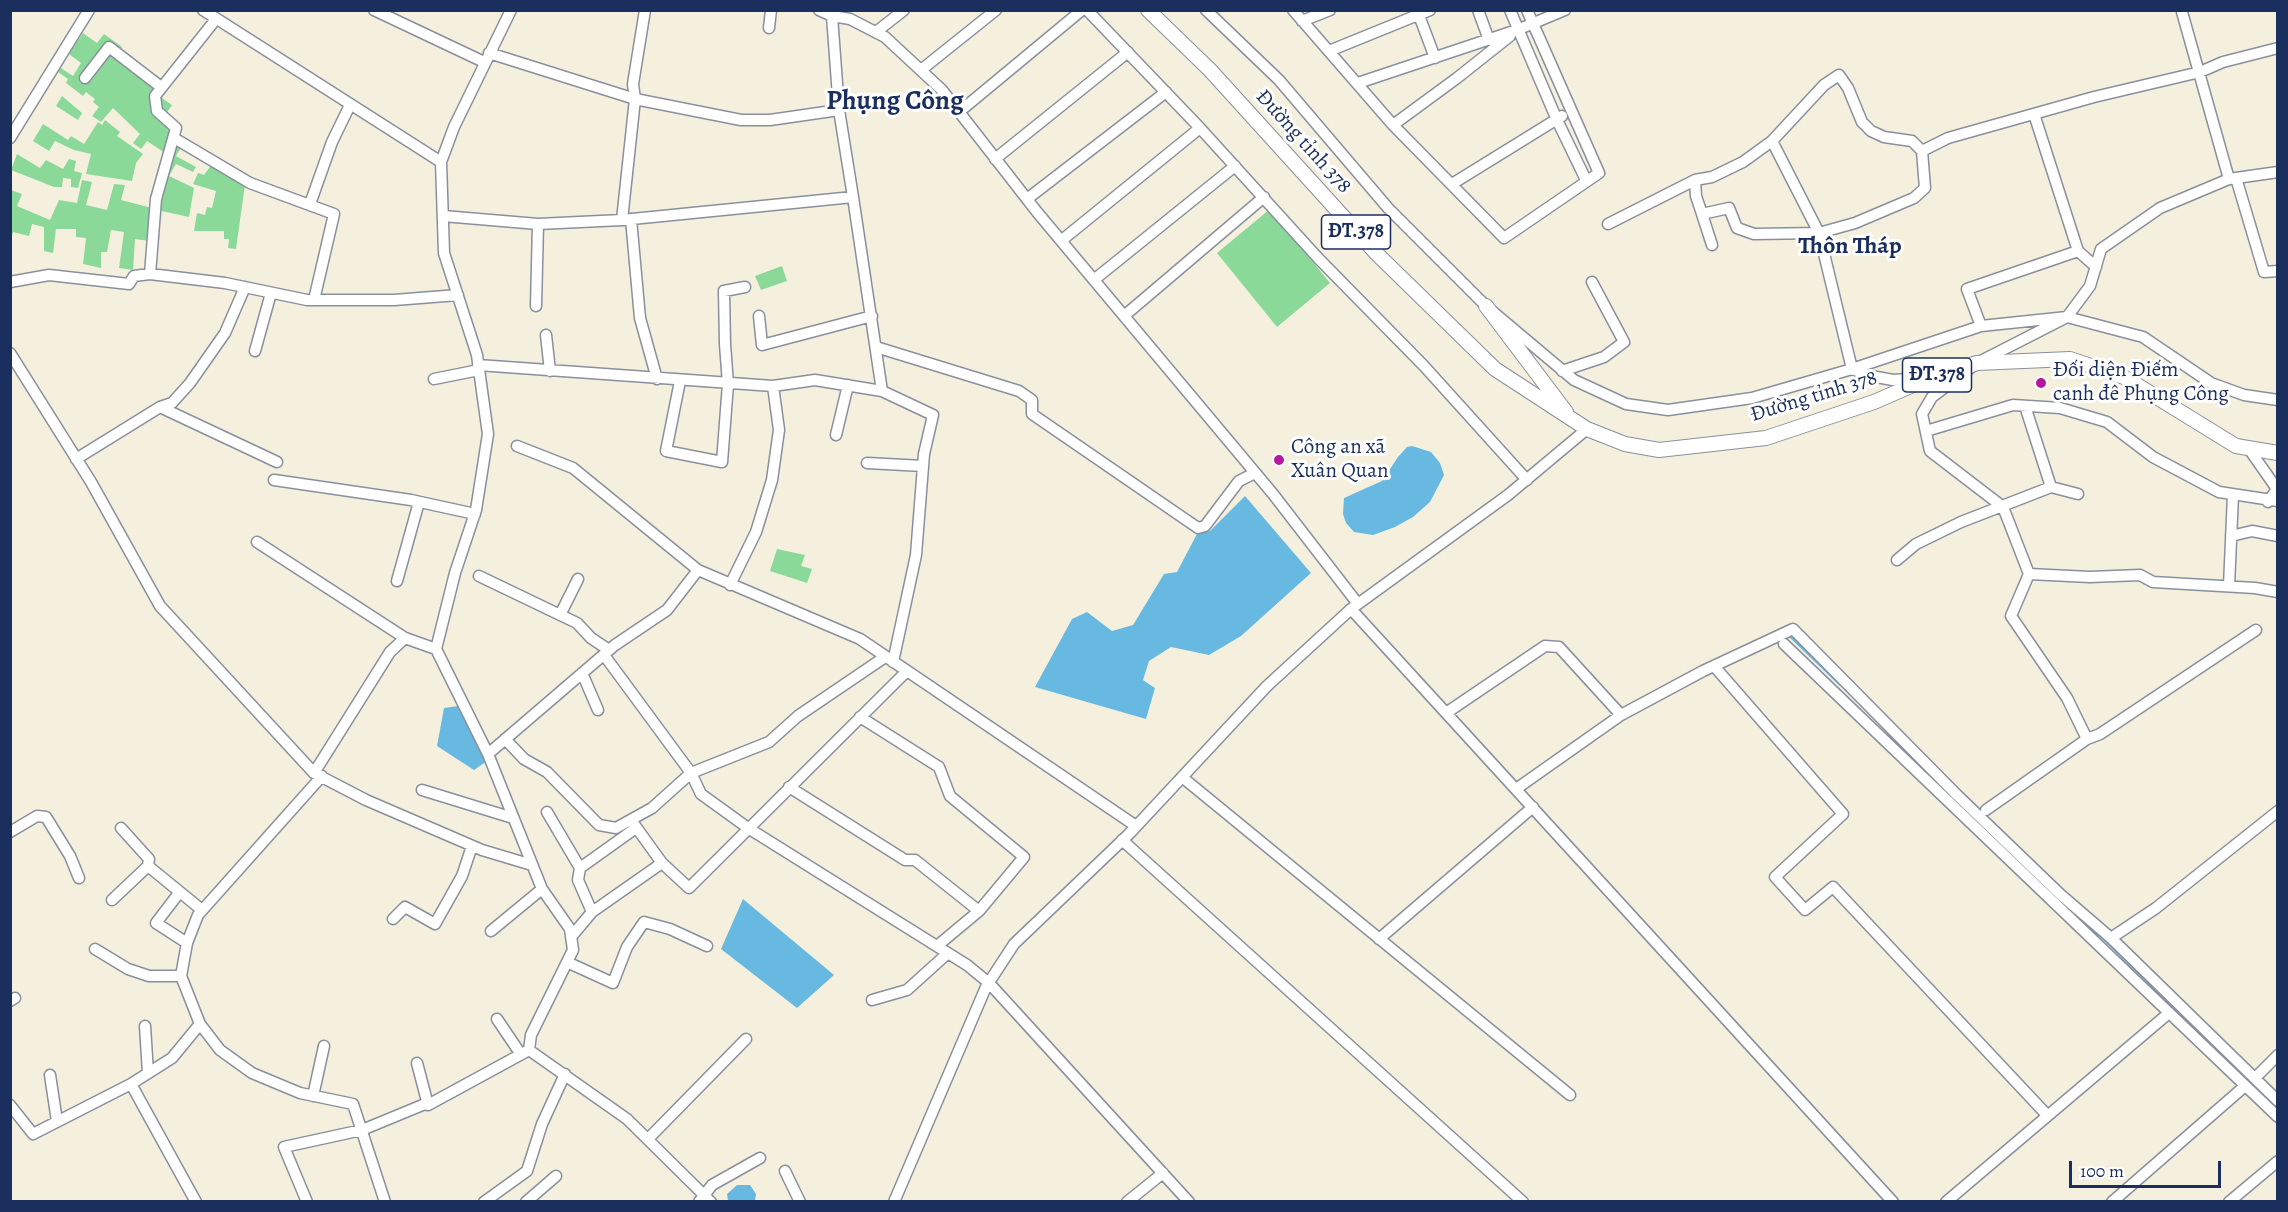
<!DOCTYPE html>
<meta charset="utf-8">
<style>
body{margin:0}
#map{position:relative;width:2288px;height:1212px;overflow:hidden;background:#f5f0de;font-family:Alegreya,serif}
canvas{display:block}
.frame{position:absolute;inset:0;border:12px solid #1b2f5e;pointer-events:none}
.scale{position:absolute;left:2069px;top:1161px;width:152px;height:27px;box-sizing:border-box;border:3px solid #1b2f5e;border-top:0;padding-left:8px;font-size:18px;line-height:21px;white-space:nowrap;color:#1b2f5e;-webkit-text-stroke:4px #fff;paint-order:stroke}
</style>
<div id="map">
<canvas width="2288" height="1212"></canvas>
<div class="frame"></div>
<div class="scale">100 m</div>
</div>
<script>
const c = document.querySelector('canvas').getContext('2d');
c.lineJoin = 'round';
function fill(path, color) { c.fillStyle = color; c.fill(path, 'evenodd'); }
const shape = rows => new Path2D(rows.map(r => 'M' + r).join(''));
function stroke(path, color, width, dash) { c.strokeStyle = color; c.lineWidth = width; c.lineCap = dash ? 'butt' : 'round'; c.setLineDash(dash || []); c.stroke(path); }
function drawText(font, color, halo, rows, align = 'center') {
  c.font = font + ' Alegreya,serif'; c.lineWidth = 6; c.setLineDash([]); c.textBaseline = 'middle'; c.strokeStyle = halo; c.fillStyle = color; for (const [text, x, y, turn = 0] of rows) {
    c.save(); c.translate(x, y); c.rotate((+turn || 0) * Math.PI / 180); c.textAlign = isNaN(turn) ? turn : align; if (halo) c.strokeText(text, 0, 0); c.fillText(text, 0, 0); c.restore();
  }
}
fill(shape([
 [83,33,97,43,104,34,122,47,117,56,162,90,158,95,172,105,163,118,174,127,165,153,147,141,141,149,133,143,140,134,113,108,101,122,92,116,99,107,93,102,95,99,86,92,83,96,66,83,68,79,58,72,61,68,73,76,81,63,69,54],
 [62,96,82,113,78,120,56,106],
 [105,120,120,132,117,136,143,154,136,163,132,181,86,174,91,154,74,150,55,141,49,151,33,141,43,124,68,140,71,136,84,144,98,122,102,125],
 [174,141,182,146,176,156,196,167,193,172,176,164,169,176,194,188,189,217,157,210],
 [17,154,40,168,46,160,63,169,69,159,76,161,74,171,82,173,78,188,71,187,71,179,63,178,62,187,54,187,11,170],
 [212,164,245,184,236,249,228,248,229,239,224,239,224,231,194,231,197,213,205,215,207,207,212,208,216,191,193,184,198,173,204,175],
 [82,180,92,182,86,205,107,210,114,184,125,185,121,200,152,208,149,241,135,239,133,270,119,268,124,232,111,230,107,252,101,252,101,268,83,264,86,238,76,237,76,229,56,229,53,253,44,251,44,227,32,224,29,236,13,232,11,239,11,190,22,194,17,206,50,220,59,200,77,203],
 [1270,209,1330,283,1277,327,1217,253],
 [782,266,787,281,761,290,755,276],
 [777,549,805,555,801,566,812,569,807,583,770,571]
]), '#8ad998');
fill(shape([
 [1412,446,1431,452,1440,463,1444,475,1430,502,1413,517,1395,527,1373,535,1354,532,1346,523,1343,514,1344,498,1382,481,1398,457,1407,447],
 [1245,496,1311,573,1241,636,1209,655,1171,647,1149,661,1143,680,1155,688,1146,719,1035,687,1072,619,1087,612,1112,631,1133,625,1164,574,1177,572,1198,532,1210,531],
 [458,706,487,761,474,770,437,746,444,708],
 [743,899,834,975,797,1008,721,949],
 [737,1185,750,1185,756,1194,755,1201,728,1201,727,1194]
]), '#67b9e2');
stroke(shape([
 [1789,635,1840,684],
 [2097,932,2278,1108]
]), '#67b9e2', 3);
const minor = shape([
 [203,10,441,162],
 [374,10,484,62],
 [511,10,454,127,441,162,444,253,477,355,488,434,476,510,455,573,436,649,488,754,542,889,570,929,573,950,531,1035,529,1050,627,1119,711,1202],
 [645,10,633,84,635,99,622,220,853,197,882,391],
 [819,10,832,16,833,11],
 [1087,10,1200,128,1318,258,1424,366,1527,480],
 [1206,10,1279,80,1388,208,1486,306,1574,380,1626,404,1668,410,1752,398,1852,369,1981,326,2067,317,2143,337,2211,383,2244,395,2278,400],
 [1293,10,1393,125,1504,238,1599,173,1527,10],
 [1417,10,1435,58],
 [1478,10,1489,40],
 [1510,10,1557,120,1586,180],
 [2182,12,2229,179],
 [1302,21,1330,10],
 [769,28,771,10],
 [876,32,904,10],
 [1329,51,1430,10],
 [489,53,635,99,741,120,770,120,839,110],
 [921,70,996,10],
 [85,78,109,47,161,87],
 [1358,83,1517,30,1565,10],
 [959,112,1082,10],
 [2034,114,2078,251,2096,267],
 [1393,125,1457,78,1510,36],
 [10,138,89,10],
 [174,138,250,183,334,214,314,300],
 [1772,141,1824,85,1839,75,1848,88,1862,122,1871,131,1884,137,1912,141,1922,151],
 [995,159,1128,52],
 [2236,178,2264,272,2278,271],
 [1695,180,1712,177,1743,162,1772,141,1819,233,1852,369,1871,376,1893,380,1923,378],
 [1452,184,1562,116],
 [853,197,839,110,832,16,850,19,885,37,942,90,1037,212,1273,494,1358,604],
 [1027,199,1166,92],
 [310,204,332,142,350,105],
 [1702,214,1712,245],
 [443,216,538,224,622,220],
 [631,219,640,318,657,379],
 [1608,224,1695,180,1696,196,1702,214,1729,208,1737,228,1754,234,1819,233,1855,223,1914,198,1925,188,1922,151,1948,138,2094,97,2200,72,2223,62,2278,48],
 [1062,240,1200,128],
 [150,274,156,199,176,128,157,111,155,96,216,19],
 [1095,279,1235,166],
 [10,282,49,275,129,284,134,276,150,274,225,283,307,300,394,300,458,295],
 [536,306,538,224],
 [759,316,762,345,872,316],
 [1124,316,1264,197],
 [1981,326,1967,289,2078,251],
 [546,335,550,371],
 [876,347,1019,391,1032,400,1032,414,1198,528,1205,526,1239,481,1255,473],
 [255,351,271,293],
 [10,353,91,482,160,606,314,773,366,800,482,850,532,865],
 [478,365,773,386,779,430,772,480,756,532,730,585],
 [1562,371,1604,357,1624,342,1592,282],
 [434,379,479,370],
 [680,381,666,451,722,462,728,384,725,344,724,291,745,287],
 [773,386,815,380,882,391,933,415,924,454,916,555,893,662],
 [2025,406,2051,487],
 [160,407,172,403,190,383,225,333,245,287],
 [1926,431,2013,405,2060,408,2107,422,2153,457,2219,492,2278,501],
 [836,435,848,385],
 [517,446,573,468,698,570,860,639,1136,826],
 [2249,449,2277,489,2268,502],
 [76,459,160,407,277,462],
 [867,463,923,466],
 [274,480,411,500,475,514],
 [2231,536,2252,531,2278,536],
 [257,542,405,638],
 [1897,560,1916,544,1961,522,2051,487,2078,494],
 [2029,574,2090,577,2140,575,2153,582,2255,588,2278,592],
 [479,576,577,623,591,638,609,650],
 [397,581,419,502],
 [2229,586,2233,495],
 [1351,609,1893,1202],
 [560,615,578,579],
 [1784,644,2278,1117],
 [604,655,691,773,701,794,748,828,967,965,989,983,1189,1202],
 [1714,666,1843,814,1775,877,1805,910,1833,887,2047,1115],
 [582,673,598,710],
 [1446,713,1545,646,1559,647,1621,715],
 [860,717,939,767,950,796,1024,857,979,911,937,946],
 [505,739,524,759,547,772,599,825,616,828,652,808,691,773,769,742,798,716,885,657],
 [2087,739,2100,734,2256,630],
 [488,754,615,645,667,610,698,570],
 [314,773,390,652,405,638,436,649],
 [322,776,198,915,187,943,181,976,200,1024,220,1050,252,1073,300,1093,353,1104,385,1202],
 [1182,777,1570,1095],
 [789,787,905,860,915,860,979,911],
 [1516,789,1621,715,1703,671,1793,629,1957,795,2061,895,2111,938,2278,1101],
 [422,790,513,818],
 [1986,810,2087,739,2067,698,2011,616,2029,574,2003,507,1930,451,1922,414,1932,397,1977,363,2067,317,2090,286,2101,249,2160,208,2229,179,2278,172],
 [547,812,580,868,578,880,592,912],
 [631,820,662,863,689,888,907,671],
 [121,828,149,859,148,866],
 [10,832,37,816,46,817,70,856,79,878],
 [1122,840,1523,1202],
 [580,868,636,828],
 [179,893,156,923,187,943],
 [112,900,148,866,202,910],
 [393,919,405,907,435,924,462,876,472,846],
 [491,931,542,889],
 [571,937,592,912,662,863],
 [2111,938,2156,908,2278,811],
 [1379,939,1533,807],
 [95,949,128,969,149,976,181,976],
 [569,963,613,983,627,947,644,922,670,929,707,946],
 [872,1000,907,990,948,953],
 [10,1001,15,998],
 [497,1019,520,1053],
 [145,1026,148,1073],
 [417,1063,428,1105],
 [50,1075,57,1121],
 [2255,1078,2278,1055],
 [131,1084,196,1202],
 [313,1096,324,1046],
 [10,1105,33,1134,131,1084,172,1058,200,1024],
 [648,1139,746,1039],
 [785,1171,800,1202],
 [307,1202,284,1147,362,1130,425,1104,428,1105,529,1050],
 [484,1202,527,1171,542,1124,565,1074],
 [526,1202,556,1176],
 [699,1202,712,1185,760,1158],
 [894,1202,986,987,1014,944,1129,834,1267,686,1351,609,1508,495,1587,429],
 [1127,1202,1163,1173],
 [1946,1202,2169,1013],
 [2112,1202,2245,1086],
 [2229,1202,2278,1161]
]);
const major = shape([
 [1148,10,1210,70,1377,254,1495,369,1587,429,1625,444,1659,450,1766,438,1874,402,1929,378,1977,363,2070,359,2124,377,2236,446,2278,453],
 [1486,306,1566,412]
]);
stroke(minor, '#88909e', 13);
stroke(major, '#88909e', 16);
stroke(minor, '#fff', 10);
stroke(major, '#fff', 14);
for (const [x, y, r, color] of [
 [2041,383,6,"#b5179e"],
 [1279,460,6,"#b5179e"]
]) { const dot = new Path2D(); dot.arc(x, y, r, 0, 2 * Math.PI); c.fillStyle = color; c.fill(dot); stroke(dot, '#fff', 2); }
for (const [x, y, w] of [
 [1356,232,69],
 [1937,375,69]
]) { const box = new Path2D(); box.roundRect(x - w / 2, y - 17, w, 34, 4.5); c.fillStyle = '#fff'; c.fill(box); stroke(box, '#1b2f5e', 1.5); }
drawText('bold 20px', '#1b2f5e', null, [
 ["ĐT.378",1356,232],
 ["ĐT.378",1937,375]
]);
drawText('21px', '#1b2f5e', '#fff', [
 ["Đường tỉnh 378",1303,142,48],
 ["Đường tỉnh 378",1814,397,-17]
]);
drawText('21px', '#1b2f5e', '#fff', [
 ["Đối diện Điếm",2053,371],
 ["canh đê Phụng Công",2053,395],
 ["Công an xã",1291,448],
 ["Xuân Quan",1291,472]
], 'left');
drawText('bold 24px', '#1b2f5e', '#fff', [
 ["Thôn Tháp",1850,247]
]);
drawText('bold 27px', '#1b2f5e', '#fff', [
 ["Phụng Công",895,102]
]);
</script>
